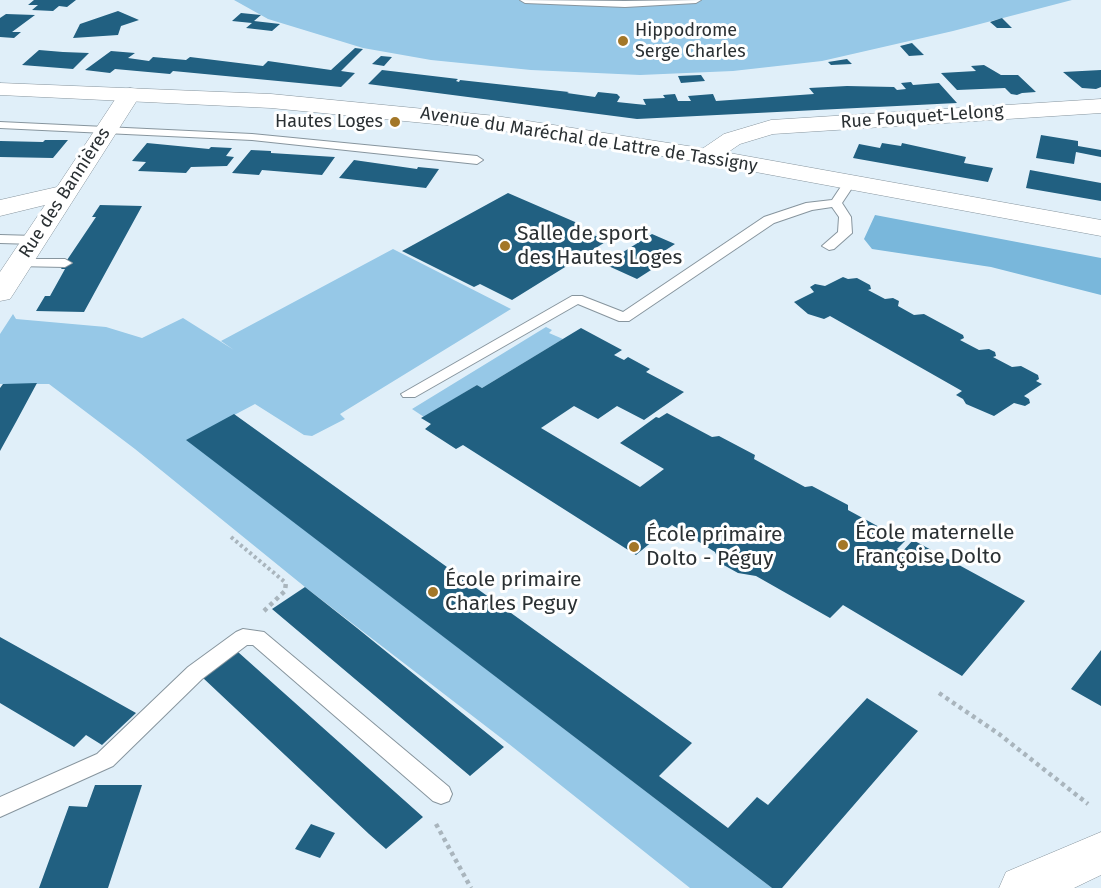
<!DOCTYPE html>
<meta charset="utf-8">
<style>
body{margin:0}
canvas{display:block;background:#e0eff9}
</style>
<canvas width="1101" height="888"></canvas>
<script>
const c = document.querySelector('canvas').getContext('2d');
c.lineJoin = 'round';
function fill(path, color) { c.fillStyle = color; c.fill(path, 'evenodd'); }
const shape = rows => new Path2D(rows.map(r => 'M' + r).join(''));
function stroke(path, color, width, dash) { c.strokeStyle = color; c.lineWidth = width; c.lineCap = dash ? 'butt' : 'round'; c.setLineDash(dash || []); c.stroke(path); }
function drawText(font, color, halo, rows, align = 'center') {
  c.font = font + ' "Fira Sans",sans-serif'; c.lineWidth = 6; c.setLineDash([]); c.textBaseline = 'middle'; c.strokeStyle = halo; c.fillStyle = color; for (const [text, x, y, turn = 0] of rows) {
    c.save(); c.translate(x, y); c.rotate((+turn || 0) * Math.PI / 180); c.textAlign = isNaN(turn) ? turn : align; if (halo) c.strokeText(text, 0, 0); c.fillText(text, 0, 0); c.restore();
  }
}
fill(shape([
 [234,0,1072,0,953,31,822,61,733,71,640,75,531,70,431,60,363,48,268,19],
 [393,249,511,309,340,414,345,419,312,436,304,435,255,404,187,440,772,888,690,888,509,744,305,587,135,449,49,384,0,384,0,334,13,314,16,319,106,327,142,338,183,318,234,350,221,341],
 [546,327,552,330,549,333,563,339,482,388,477,385,424,417,412,409]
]), '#96c8e7');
fill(shape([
 [875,215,1101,258,1101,295,991,267,872,249,864,239]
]), '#79b7db');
fill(shape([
 [34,0,76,0,67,7,59,6,53,11,32,10,38,5,28,5],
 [118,11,139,20,121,26,118,35,73,38,80,24],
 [241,13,261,15,254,21,280,24,272,31,246,28,252,23,232,21],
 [6,14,35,15,12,32,21,32,14,38,0,37,0,18],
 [1002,18,1012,28,997,28,990,22],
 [912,43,924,55,909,56,900,46],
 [355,48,363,49,341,71,355,73,341,87,173,71,170,74,115,69,110,73,85,70,111,51,135,53,128,58,149,61,153,57,186,60,190,57,263,66,268,61,331,70],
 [39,50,63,52,89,53,73,69,22,65],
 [381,56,392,57,384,66,372,64],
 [847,59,852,64,831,65,828,62],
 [984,65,1001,75,1018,75,1036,92,1022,93,1017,95,1011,94,1005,88,957,90,941,73,976,71,971,66],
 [382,70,458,79,456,81,459,82,460,80,569,92,567,93,595,97,598,92,617,94,620,97,617,102,636,104,646,105,643,99,665,98,663,95,675,94,678,101,691,101,688,96,713,94,716,101,814,94,809,88,847,86,894,87,897,90,906,89,901,83,911,82,913,85,939,83,957,103,637,119,368,84],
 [1101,70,1101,87,1096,89,1082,88,1063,72],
 [701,75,705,81,681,83,678,76],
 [1041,135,1078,141,1078,146,1101,150,1101,157,1076,152,1074,164,1036,158],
 [45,140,68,140,53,158,0,157,0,141,43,142],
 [147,143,209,149,211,147,232,148,226,156,234,157,227,166,191,167,186,173,138,171,146,162,132,161],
 [882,143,901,146,902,143,966,157,964,163,993,168,988,182,853,158,859,144,880,148],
 [251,150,271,151,271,153,335,157,322,175,262,170,259,175,232,173],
 [354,160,417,169,418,167,439,169,426,188,339,178],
 [1030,170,1101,183,1101,201,1026,188],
 [508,193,582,225,578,228,607,241,512,300,480,284,474,287,402,251],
 [100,205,142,206,84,312,36,311,45,296,50,296,65,269,61,269,96,217,92,217],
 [652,234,675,244,652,259,662,263,637,279,604,264],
 [843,277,848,279,857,278,870,285,871,289,868,290,885,299,893,298,899,301,898,306,914,315,924,314,963,335,964,338,960,340,979,350,989,349,995,352,996,356,993,357,1012,367,1021,366,1038,375,1039,379,1036,381,1042,384,1024,396,1029,399,1030,403,1025,406,1014,403,994,416,966,404,963,399,956,395,962,391,830,316,824,319,808,314,794,302,814,292,810,287,815,284,825,286],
 [581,328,622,350,614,355,624,360,628,357,650,369,646,372,684,392,644,420,617,406,598,419,574,406,541,428,640,487,664,469,620,443,656,417,659,418,667,413,712,437,719,436,755,455,754,459,805,487,812,486,848,505,848,510,905,541,897,549,902,552,913,540,1025,601,962,676,843,605,830,618,756,576,738,573,720,563,715,552,672,525,636,555,463,445,456,449,425,429,431,424,421,418,477,385,482,388],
 [37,383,16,422,0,451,0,388,3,384],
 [234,414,692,743,659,776,728,828,757,797,768,805,867,698,918,731,782,888,772,888,186,440],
 [305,587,357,628,504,747,470,776,272,609],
 [0,637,79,681,136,713,102,745,86,735,74,747,0,703],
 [1101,650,1101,706,1071,689],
 [238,652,331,735,423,817,386,849,369,834,202,677],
 [95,785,142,785,108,888,39,888,69,806,87,807],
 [311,824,335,833,320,858,295,849]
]), '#216081');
const service = shape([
 [520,0,625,1,701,0,696,3,625,7,525,3,520,0],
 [0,122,252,134,477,156,483,160,477,164,252,140,0,128,0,122],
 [850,178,856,182,842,203,851,217,852,233,834,249,829,250,822,246,838,232,839,217,832,207,812,210,774,223,629,321,619,321,578,304,415,397,403,397,401,394,572,296,582,296,623,312,764,217,806,203,832,200,846,179,850,178],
 [0,235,35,236,42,240,35,244,0,243,0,235],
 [20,259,65,259,72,263,65,267,15,266,13,263,20,259],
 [243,629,264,632,449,787,452,794,449,801,441,804,433,801,253,645,247,645,202,679,113,766,0,817,0,797,97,754,188,667,236,632,243,629]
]);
const minor = shape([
 [130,88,138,89,141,94,14,293,10,299,0,301,0,272,45,205,0,216,0,200,57,187,122,89,130,88],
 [1101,99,1101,113,773,134,740,144,715,161,707,163,699,161,695,156,699,151,724,134,771,120,1101,99],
 [1101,832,1101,875,1074,888,999,888,1006,872,1101,832]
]);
const tertiary = shape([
 [0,83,271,94,496,116,707,149,1101,220,1101,236,707,163,496,130,271,108,0,95,0,83]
]);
stroke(service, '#87959e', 2);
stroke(minor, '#87959e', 1);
stroke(tertiary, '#87959e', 1);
stroke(shape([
 [231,537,286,583]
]), '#a9b5bd', 4, [3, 3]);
stroke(shape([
 [264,611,285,591,286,582],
 [939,693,999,734,1088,804],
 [436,824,471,888]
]), '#a9b5bd', 4.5, [4, 4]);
fill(service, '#fff');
fill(minor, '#fff');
fill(tertiary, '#fff');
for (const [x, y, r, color] of [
 [623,41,6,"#a37728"],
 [395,122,6,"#a37728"],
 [505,246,6,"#a37728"],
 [843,545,6,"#a37728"],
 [634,547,6,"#a37728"],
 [433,592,6,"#a37728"]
]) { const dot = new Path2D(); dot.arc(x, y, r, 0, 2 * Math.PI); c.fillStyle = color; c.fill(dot); stroke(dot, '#fff', 2); }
drawText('18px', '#2a3033', '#fff', [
 ["Hippodrome",635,31],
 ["Serge Charles",635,52],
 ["Hautes Loges",383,122,"right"]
], 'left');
drawText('18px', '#2a3033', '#fff', [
 ["Rue Fouquet-Lelong",922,117,-4],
 ["Avenue du Maréchal de Lattre de Tassigny",589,140,9],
 ["Rue des Bannières",65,193,-57]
]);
drawText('21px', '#2a3033', '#fff', [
 ["Salle de sport",517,234],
 ["des Hautes Loges",517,258],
 ["École maternelle",855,533],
 ["Françoise Dolto",855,557],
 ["École primaire",646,535],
 ["Dolto - Péguy",646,559],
 ["École primaire",445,580],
 ["Charles Peguy",445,604]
], 'left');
</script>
